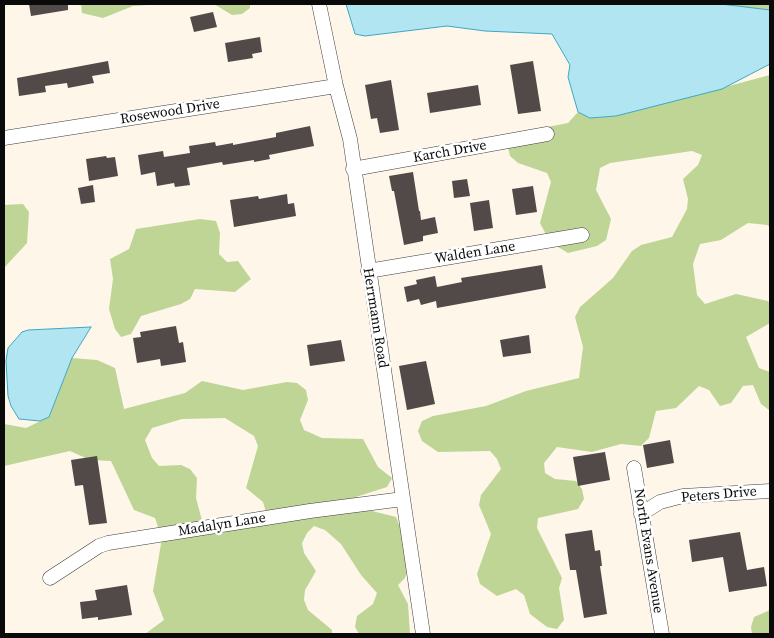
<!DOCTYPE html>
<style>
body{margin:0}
#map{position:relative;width:774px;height:638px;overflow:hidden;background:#fef6e9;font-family:"Source Serif 4",serif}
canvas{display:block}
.frame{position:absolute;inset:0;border:5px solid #0a0a0a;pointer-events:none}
</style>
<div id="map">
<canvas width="774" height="638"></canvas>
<div class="frame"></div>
</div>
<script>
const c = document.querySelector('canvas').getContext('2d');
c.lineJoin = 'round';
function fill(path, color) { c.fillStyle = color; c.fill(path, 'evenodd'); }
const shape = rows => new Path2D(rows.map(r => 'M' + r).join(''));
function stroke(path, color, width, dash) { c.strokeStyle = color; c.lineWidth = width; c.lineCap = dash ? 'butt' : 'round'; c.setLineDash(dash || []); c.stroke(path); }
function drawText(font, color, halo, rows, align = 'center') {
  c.font = font + ' "Source Serif 4",serif'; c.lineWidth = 5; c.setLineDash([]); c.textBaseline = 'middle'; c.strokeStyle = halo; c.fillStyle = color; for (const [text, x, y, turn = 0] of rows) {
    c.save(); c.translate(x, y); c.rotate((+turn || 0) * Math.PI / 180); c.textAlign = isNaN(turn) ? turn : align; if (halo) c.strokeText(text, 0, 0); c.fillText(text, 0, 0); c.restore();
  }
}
fill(shape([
 [81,4,163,4,133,6,103,18,82,13],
 [214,4,250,4,250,8,242,14,232,15],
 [721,4,770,4,770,10],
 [770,75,770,227,767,225,748,223,721,240,700,244,693,264,697,295,705,304,736,294,768,301,770,304,770,323,746,337,759,368,770,372,770,428,769,410,761,404,753,385,743,386,731,403,720,406,709,390,699,386,676,408,656,411,649,438,641,446,621,444,592,452,557,447,544,463,545,473,555,479,576,481,582,489,584,499,578,509,538,518,537,528,562,578,559,588,564,620,557,629,547,627,530,614,524,595,516,589,497,596,480,584,477,574,491,534,479,505,481,495,501,469,497,459,490,451,438,452,422,441,418,431,422,421,433,416,486,406,526,391,579,378,583,347,575,317,580,307,613,278,632,251,641,245,672,237,687,209,688,199,683,179,698,165,702,155,692,151,610,163,600,168,596,190,611,219,606,240,597,246,568,253,550,242,540,223,551,182,547,173,518,163,510,156,508,147,522,132,568,123,578,112,590,118,616,116],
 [23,204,29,212,27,243,4,268,4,205],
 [200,219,216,221,220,233,219,254,227,262,238,261,251,279,235,292,195,289,190,299,181,304,141,316,131,334,121,337,115,329,109,309,113,279,110,259,129,249,136,229],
 [72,358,97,360,115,368,124,409,185,393,202,381,243,390,287,382,297,383,306,390,308,400,300,420,304,430,322,438,363,439,378,467,392,478,387,487,356,497,356,507,396,517,400,527,408,568,405,578,398,585,408,604,410,634,359,634,355,627,357,616,373,604,377,593,361,575,341,544,325,530,314,526,307,533,302,543,304,553,316,571,305,590,304,600,308,610,332,630,332,634,145,634,164,620,153,591,162,538,155,518,134,510,111,461,90,460,70,451,4,466,4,424,26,428,49,417],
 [225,418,254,436,258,446,246,488,263,502,266,512,223,533,204,528,196,498,197,478,190,469,181,465,159,466,152,458,145,440,152,428,182,419],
 [770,610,770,634,752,634,751,627,754,617]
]), '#bed596');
const water = shape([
 [346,4,721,4,770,10,770,64,722,89,616,116,590,118,578,112,568,77,570,65,552,34,485,31,447,26,365,36,355,34,346,4],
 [91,327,72,358,49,417,40,421,19,419,11,406,8,396,6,361,8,348,22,332,28,330,91,327]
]);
fill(water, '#b1e5f2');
stroke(water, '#3da7c4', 1);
fill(shape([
 [29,4,68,4,68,10,31,16],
 [213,12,217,27,194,32,190,17],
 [260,37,262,52,252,54,253,58,228,62,225,43],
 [108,61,110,73,92,76,94,83,68,88,67,83,45,86,46,92,19,96,17,78],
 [533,61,541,111,518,114,510,65],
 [391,80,399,130,380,133,377,118,371,119,365,85],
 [478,85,481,105,430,113,427,93],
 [310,126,314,146,269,155,270,159,254,162,254,160,223,165,222,162,187,168,190,185,175,187,174,183,157,186,155,172,141,175,138,155,163,151,164,157,190,153,189,146,215,142,216,146,233,143,233,145,276,137,276,133],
 [106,156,107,158,115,157,118,176,89,181,86,159],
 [413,172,419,211,420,211,421,220,435,217,438,233,423,236,423,241,404,245,394,191,392,191,389,176],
 [467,179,470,196,454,198,452,181],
 [93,185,95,202,81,204,78,188],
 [533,186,537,212,516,215,512,189],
 [287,194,288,204,294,203,296,216,234,227,230,200,258,196,259,199],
 [489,200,493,228,474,231,470,203],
 [542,265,546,288,437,308,436,301,421,305,419,299,407,302,404,287,417,284,416,280,435,276,437,287,462,282,461,278],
 [176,326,179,343,183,342,186,362,161,366,160,359,137,363,133,338,141,337,140,332],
 [529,335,531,353,503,357,500,340],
 [341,340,345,361,310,366,307,345],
 [426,361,435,404,407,410,399,366],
 [670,440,674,463,647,468,643,445],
 [605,452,610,480,578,486,573,457],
 [97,456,107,523,89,525,83,485,75,486,71,460],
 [592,530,595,551,600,550,602,566,600,566,607,614,584,618,576,570,570,570,565,534],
 [740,532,747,570,764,567,767,586,729,592,723,557,692,562,689,540],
 [127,585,132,615,98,620,98,617,82,619,80,602,97,600,95,590]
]), '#524a48');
const minor = shape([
 [319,4,336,86,350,139,423,634],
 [4,138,336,86],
 [353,169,547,134],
 [368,271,582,235],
 [634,468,662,634],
 [641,514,660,502,683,496,770,491],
 [50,578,99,546,108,543,310,511,403,499]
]);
stroke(minor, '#3d3d3d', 15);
stroke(minor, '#fff', 14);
drawText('14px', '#0a0a0a', '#fff', [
 ["Rosewood Drive",170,112,-9],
 ["Karch Drive",450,152,-10],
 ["Walden Lane",475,253,-9],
 ["Herrmann Road",375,318,81],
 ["Peters Drive",719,495,-5],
 ["Madalyn Lane",222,525,-9],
 ["North Evans Avenue",648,551,81]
]);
</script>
